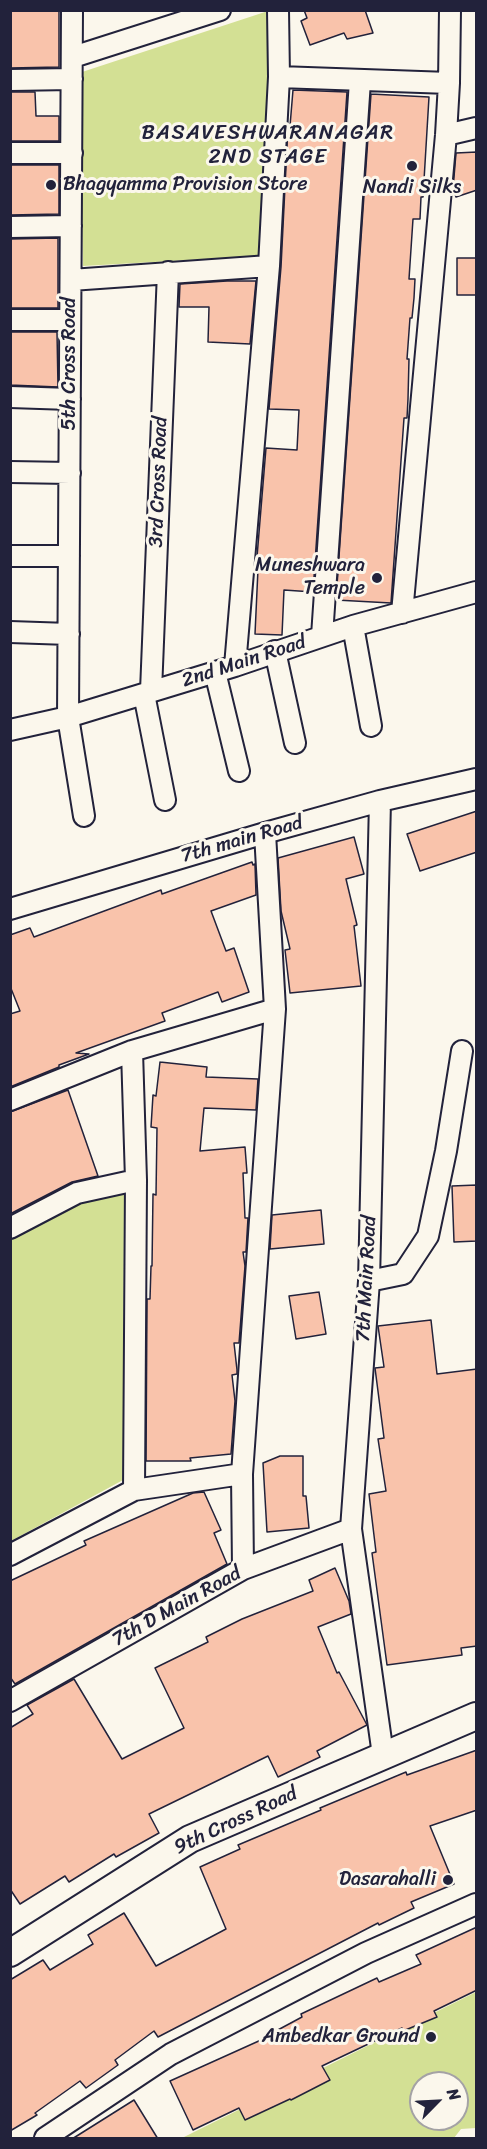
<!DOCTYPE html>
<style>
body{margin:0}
#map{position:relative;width:487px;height:2149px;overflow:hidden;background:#fbf7ec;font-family:Sriracha,sans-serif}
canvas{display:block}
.frame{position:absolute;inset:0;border:12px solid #22223b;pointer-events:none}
.north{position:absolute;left:409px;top:2071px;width:60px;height:60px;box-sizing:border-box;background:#fbf7ec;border:2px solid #a4a2a5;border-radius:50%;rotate:66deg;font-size:16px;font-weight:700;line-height:24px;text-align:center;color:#22223b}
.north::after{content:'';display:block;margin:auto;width:21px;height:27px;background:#22223b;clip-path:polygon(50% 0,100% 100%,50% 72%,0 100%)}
</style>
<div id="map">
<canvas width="487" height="2149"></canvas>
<div class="frame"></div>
<div class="north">N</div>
</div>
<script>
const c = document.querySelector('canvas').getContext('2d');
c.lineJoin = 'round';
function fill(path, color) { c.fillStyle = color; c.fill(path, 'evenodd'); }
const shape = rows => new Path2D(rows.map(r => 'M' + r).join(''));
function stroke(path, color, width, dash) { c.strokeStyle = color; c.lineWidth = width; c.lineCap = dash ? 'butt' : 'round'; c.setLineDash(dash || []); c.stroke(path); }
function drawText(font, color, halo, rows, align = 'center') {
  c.font = font + ' Sriracha,sans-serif'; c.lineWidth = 6; c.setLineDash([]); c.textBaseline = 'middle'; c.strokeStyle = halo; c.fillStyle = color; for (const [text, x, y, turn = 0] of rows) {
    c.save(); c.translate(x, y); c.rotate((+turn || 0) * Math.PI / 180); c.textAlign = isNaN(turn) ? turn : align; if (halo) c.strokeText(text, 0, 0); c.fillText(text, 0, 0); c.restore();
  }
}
fill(shape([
 [268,11,271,11,261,256,83,266,79,73],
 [124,1191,123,1480,11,1541,11,1237,79,1198],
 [476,1992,476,2128,461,2129,454,2138,182,2138],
 [421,2083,457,2083,457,2119,421,2119]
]), '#d3e094');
const building = shape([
 [10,10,59,10,59,67,10,68,10,10],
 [304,10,365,10,373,33,347,39,344,33,310,45,301,21,307,18,304,10],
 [293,90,347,92,313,592,284,590,282,635,255,634,258,569,256,569,266,448,297,450,299,410,269,409,281,267,288,126,290,126,293,90],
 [10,92,35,92,36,116,59,116,59,141,10,141,10,92],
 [371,94,429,97,423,197,421,197,420,219,413,219,409,279,415,279,414,298,412,318,410,318,407,359,409,359,408,399,407,418,404,418,391,603,336,600,371,94],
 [477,152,477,190,456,197,453,189,456,153,477,152],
 [10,165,59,165,59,214,10,215,10,165],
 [58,238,58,308,10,308,10,239,58,238],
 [457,258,477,258,477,295,457,295,457,258],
 [227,281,256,281,250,344,208,342,209,307,179,307,180,284,227,281],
 [10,332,57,332,58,387,10,385,10,332],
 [477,811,477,852,420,871,407,834,477,811],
 [354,837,364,874,346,879,357,925,354,926,361,986,290,993,285,950,290,949,281,911,278,858,354,837],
 [252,862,253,865,255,864,256,895,211,911,226,951,234,948,249,992,222,1002,218,992,162,1013,165,1021,76,1053,89,1054,59,1065,59,1067,10,1087,10,1014,20,1011,10,986,10,935,30,928,34,937,161,890,162,894,252,862],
 [160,1062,207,1067,206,1077,258,1079,256,1110,204,1108,200,1151,245,1147,247,1173,243,1173,245,1218,248,1218,246,1252,243,1252,245,1266,239,1343,234,1343,237,1370,237,1374,232,1375,235,1401,231,1454,190,1458,191,1461,146,1461,147,1299,150,1299,151,1266,152,1266,153,1194,156,1195,157,1128,151,1127,153,1095,156,1096,160,1062],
 [68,1090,98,1176,72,1182,10,1214,10,1112,68,1090],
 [477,1185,477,1241,454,1242,452,1186,477,1185],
 [321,1210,324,1244,270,1249,272,1215,321,1210],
 [319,1292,326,1334,296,1339,289,1296,319,1292],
 [431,1320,437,1374,477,1369,477,1646,461,1648,462,1655,387,1665,372,1553,376,1552,369,1494,386,1491,378,1439,384,1438,375,1368,384,1367,378,1326,431,1320],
 [280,1456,303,1456,303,1496,306,1496,309,1528,267,1532,263,1463,280,1456],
 [204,1492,221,1530,214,1533,227,1564,15,1684,10,1677,10,1581,86,1545,84,1541,193,1493,204,1492],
 [335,1568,349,1601,351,1614,318,1627,337,1673,339,1672,367,1725,317,1751,320,1757,278,1777,268,1756,149,1814,159,1833,116,1857,114,1854,69,1882,65,1876,20,1904,10,1889,10,1728,33,1714,27,1705,74,1679,122,1759,184,1728,155,1668,208,1642,206,1637,242,1619,313,1591,309,1580,335,1568],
 [477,1750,477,1810,430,1826,454,1884,411,1902,414,1908,379,1925,378,1923,158,2037,154,2031,115,2060,118,2065,86,2088,80,2081,35,2113,37,2115,10,2131,10,1980,43,1960,50,1970,93,1944,88,1935,124,1913,156,1966,226,1929,200,1867,240,1849,238,1845,321,1810,320,1808,406,1772,407,1775,477,1750],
 [477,1927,477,1990,434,2011,437,2017,403,2031,402,2028,322,2066,330,2080,291,2100,290,2099,245,2120,239,2108,193,2130,170,2081,261,2040,261,2039,302,2017,301,2014,377,1978,379,1982,421,1964,416,1955,477,1927],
 [134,2100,158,2139,72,2139,134,2100]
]);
fill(building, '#f9c3ab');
stroke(building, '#22223b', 1.5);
const minor = shape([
 [72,10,68,717,84,816],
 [73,57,220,10],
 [279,77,449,83],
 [10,80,72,79],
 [446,135,476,128],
 [10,153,72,153],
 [10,227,71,226],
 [71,280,269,266],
 [10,320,70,320],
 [10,397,70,399],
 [10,472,70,473],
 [10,556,69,556],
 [402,613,446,135,449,83,450,10],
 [353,626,371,726],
 [10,632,69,634],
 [322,636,360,81],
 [275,651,295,743],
 [235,666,269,266,279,77,278,10],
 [215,672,239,771],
 [151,691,168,272],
 [144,694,165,800],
 [10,730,68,717,235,666,353,626,476,592],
 [380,801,369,1281,351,1529,383,1755],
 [10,909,265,833,380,801,476,779],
 [132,1051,136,1180,134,1490,242,1474],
 [10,1100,132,1051,275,1009],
 [10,1228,77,1193,136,1180],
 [369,1281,403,1274,428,1236,446,1151,462,1051],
 [10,1555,134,1490],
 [243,1569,242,1474,275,1009,265,833],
 [10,1701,243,1569,351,1529],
 [45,2138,171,2054,366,1953,476,1904]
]);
const tertiary = shape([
 [10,1953,190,1839,476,1716]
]);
stroke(minor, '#22223b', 24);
stroke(tertiary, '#22223b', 30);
stroke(minor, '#fbf7ec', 20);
stroke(tertiary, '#fbf7ec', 26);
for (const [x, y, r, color] of [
 [412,166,6,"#22223b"],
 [51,185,6,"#22223b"],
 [377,578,6,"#22223b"],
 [448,1880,6,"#22223b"],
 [431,2037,6,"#22223b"]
]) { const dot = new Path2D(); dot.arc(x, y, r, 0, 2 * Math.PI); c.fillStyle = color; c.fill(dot); stroke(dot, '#fbf7ec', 2); }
drawText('20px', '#22223b', '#fbf7ec', [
 ["Bhagyamma Provision Store",63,185,"left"],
 ["Nandi Silks",412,188,"center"],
 ["Muneshwara",365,566],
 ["Temple",365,589],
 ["Dasarahalli",436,1880],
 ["Ambedkar Ground",419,2037]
], 'right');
drawText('20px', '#22223b', '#fbf7ec', [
 ["5th Cross Road",70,364,-90],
 ["3rd Cross Road",159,482,-88],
 ["2nd Main Road",244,662,-18],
 ["7th main Road",242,840,-16],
 ["7th Main Road",367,1279,-87],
 ["7th D Main Road",177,1607,-29],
 ["9th Cross Road",236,1821,-25]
]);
c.letterSpacing = '1.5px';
drawText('21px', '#22223b', '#fbf7ec', [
 ["BASAVESHWARANAGAR",268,134],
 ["2ND STAGE",268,158]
]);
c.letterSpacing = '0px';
</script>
